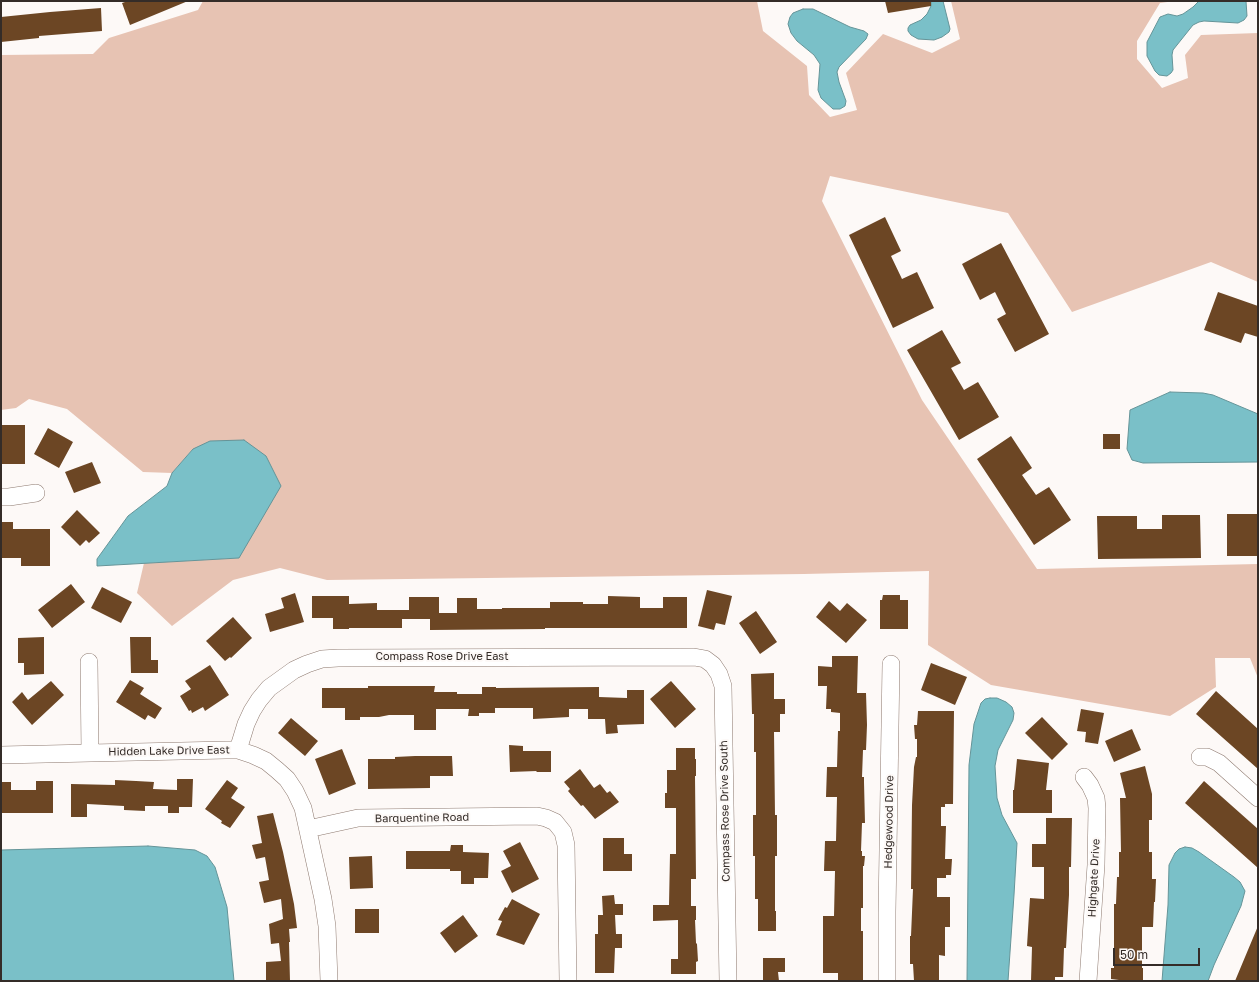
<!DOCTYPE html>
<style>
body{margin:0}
#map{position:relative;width:1259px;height:982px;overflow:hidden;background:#fdf9f7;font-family:"Golos Text",sans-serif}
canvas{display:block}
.frame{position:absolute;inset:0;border:2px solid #342c28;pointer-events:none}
.scale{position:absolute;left:1113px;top:948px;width:87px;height:18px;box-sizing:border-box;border:2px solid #342c28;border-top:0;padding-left:5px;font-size:12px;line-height:14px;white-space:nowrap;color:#342c28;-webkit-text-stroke:3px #fdf9f7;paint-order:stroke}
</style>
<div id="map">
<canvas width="1259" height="982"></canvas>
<div class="frame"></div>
<div class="scale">50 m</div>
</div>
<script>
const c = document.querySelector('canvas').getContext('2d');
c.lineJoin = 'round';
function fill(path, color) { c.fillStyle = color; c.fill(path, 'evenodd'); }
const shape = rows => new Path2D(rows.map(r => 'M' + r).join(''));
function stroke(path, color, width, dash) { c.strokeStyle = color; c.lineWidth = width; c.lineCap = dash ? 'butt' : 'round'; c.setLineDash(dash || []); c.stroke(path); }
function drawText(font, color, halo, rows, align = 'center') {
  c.font = font + ' "Golos Text",sans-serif'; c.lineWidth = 4; c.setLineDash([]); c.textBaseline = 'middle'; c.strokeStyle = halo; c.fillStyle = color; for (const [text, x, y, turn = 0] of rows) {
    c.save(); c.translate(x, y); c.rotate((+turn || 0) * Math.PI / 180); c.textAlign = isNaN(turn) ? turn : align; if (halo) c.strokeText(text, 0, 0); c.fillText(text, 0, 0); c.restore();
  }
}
fill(shape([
 [203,1,757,1,763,31,807,66,809,95,830,117,857,110,846,73,883,34,932,53,960,39,951,1,1175,1,1160,3,1137,41,1137,59,1162,88,1188,78,1185,55,1201,35,1258,33,1258,282,1211,262,1072,312,1008,213,830,176,822,201,922,400,1037,569,1258,564,1258,678,1250,658,1215,658,1216,687,1170,716,991,685,928,645,929,571,804,574,327,580,280,568,233,580,172,626,137,593,144,563,239,558,193,449,172,473,143,472,67,409,29,399,16,408,1,410,1,55,93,54,109,38,198,10]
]), '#e7c3b3');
const water = shape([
 [931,1,943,1,950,29,949,32,942,37,934,40,918,39,911,35,908,31,908,28,910,25,921,20,927,14,931,6,931,1],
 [1199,1,1246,1,1247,16,1244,20,1238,23,1204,21,1199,22,1193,25,1173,50,1172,55,1173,70,1171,73,1167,76,1159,75,1155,71,1147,56,1147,42,1160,17,1168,14,1177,16,1183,14,1193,7,1199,1],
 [803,9,813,9,850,27,864,31,868,34,866,39,839,67,837,72,839,82,846,101,845,106,840,109,833,109,821,98,818,90,820,64,814,55,797,41,791,33,788,24,790,17,793,13,803,9],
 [1170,392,1203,393,1213,395,1258,414,1258,462,1143,463,1132,460,1127,449,1130,410,1170,392],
 [244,440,266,456,281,486,239,558,97,566,97,559,128,516,167,486,172,473,193,449,210,441,244,440],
 [990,698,997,698,1006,702,1012,707,1014,713,1013,720,998,750,995,766,997,798,1002,815,1017,843,1014,895,1008,981,967,981,969,765,974,724,981,703,985,699,990,698],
 [148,846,195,850,207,856,215,867,227,907,234,981,1,981,1,850,148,846],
 [1185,847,1192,848,1199,852,1234,877,1240,882,1245,891,1241,906,1214,965,1208,981,1162,981,1168,905,1169,865,1175,853,1179,849,1185,847]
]);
fill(water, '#7ac0c8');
stroke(water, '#659498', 1);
fill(shape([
 [128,1,188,1,130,25,122,3],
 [885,1,931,1,931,6,888,13],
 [101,8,102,31,39,36,39,38,1,42,1,17,50,12],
 [885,217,901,251,891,256,902,279,917,272,934,308,893,328,849,235],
 [1001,243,1049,334,1015,352,997,319,1006,314,995,292,980,300,962,264],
 [1218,292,1258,306,1258,337,1245,333,1241,343,1204,330],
 [942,330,961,363,951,368,964,390,978,382,999,417,959,440,907,350],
 [1,425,25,425,25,464,1,464],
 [48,428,73,442,59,468,34,454],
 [1103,434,1120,434,1120,449,1103,449],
 [1011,436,1032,468,1022,475,1036,495,1049,487,1071,520,1034,545,977,459],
 [92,462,101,483,74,493,65,472],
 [77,510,100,533,89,543,86,540,80,546,61,527],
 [1227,514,1258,514,1258,556,1227,556],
 [1162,515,1200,515,1201,558,1098,559,1097,516,1137,516,1137,529,1162,529],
 [1,522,13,522,13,529,50,529,50,566,21,566,21,558,1,558],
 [71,584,85,602,52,628,38,610],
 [102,587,132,602,121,623,91,608],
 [707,590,732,596,725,625,716,623,714,630,698,626],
 [295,593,304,622,270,632,265,614,284,608,281,598],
 [883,595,900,595,900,600,908,600,908,629,880,629,880,600,882,600],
 [312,596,349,596,349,604,377,603,377,610,409,610,409,597,439,597,439,613,457,613,457,598,477,598,477,609,502,609,502,608,550,608,550,602,583,602,583,604,608,604,608,596,640,597,640,608,663,608,663,597,687,597,687,628,545,628,545,629,430,630,430,619,402,619,402,628,349,628,349,629,333,629,333,618,312,618],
 [829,601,840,611,847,603,867,620,846,643,816,617],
 [756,611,777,642,760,654,739,623],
 [233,617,252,638,231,658,230,657,225,661,206,641],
 [44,637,44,674,24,675,24,663,18,663,18,638],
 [130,637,151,637,151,660,158,660,158,673,131,673],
 [832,656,858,656,857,693,866,693,867,725,866,750,863,750,862,777,864,777,864,782,865,823,862,823,861,851,862,851,862,856,865,856,864,866,863,866,863,908,861,908,861,931,863,931,863,981,838,981,838,973,823,973,823,916,834,916,835,871,824,871,825,841,836,841,837,797,826,797,827,767,837,767,838,731,840,731,840,713,831,712,831,709,826,709,827,686,818,686,818,666,832,667],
 [931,663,967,677,955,705,921,690],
 [210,665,229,695,205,711,203,707,192,713,191,710,189,711,180,696,191,689,185,681],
 [774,673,774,699,785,699,785,714,780,714,780,732,774,732,775,815,777,815,777,856,775,856,775,911,776,911,776,931,758,931,758,899,755,899,755,856,753,856,753,815,756,815,756,752,754,752,754,714,752,714,751,674],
 [130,680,144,688,140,694,162,708,155,719,148,715,145,720,116,702],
 [51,681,64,695,32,725,12,702,22,692,28,700],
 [671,681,696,709,675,728,650,699],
 [368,686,435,686,434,692,457,692,457,694,482,694,482,687,496,687,496,688,599,687,599,697,627,698,627,690,644,690,644,724,617,725,618,733,606,734,605,719,588,719,588,709,569,709,569,717,533,719,533,708,495,708,495,713,479,713,479,716,468,716,469,709,436,709,436,730,414,730,414,715,389,715,379,717,360,717,360,720,345,720,345,708,322,708,322,688,368,688],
 [1216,691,1258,729,1258,769,1196,714],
 [1081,709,1104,713,1098,744,1085,742,1086,732,1077,731],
 [918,711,954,711,953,804,945,804,945,807,941,807,941,826,946,826,945,859,952,859,951,875,946,875,946,878,937,878,937,897,950,897,950,927,945,927,945,956,939,955,939,981,914,981,913,964,910,964,910,936,911,936,913,889,911,889,912,805,914,767,916,757,917,757,917,739,915,739,914,725,917,725],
 [1042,717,1068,744,1052,760,1025,733],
 [291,718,318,741,305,756,278,733],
 [1132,729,1141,750,1114,762,1105,741],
 [509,745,523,746,523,751,551,751,551,772,536,772,537,771,510,772],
 [676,748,695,748,695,759,696,759,696,776,695,776,696,879,691,879,691,906,696,906,696,920,695,920,696,943,697,944,698,961,696,962,696,974,671,974,671,959,678,959,678,920,653,921,653,905,669,905,670,854,676,854,676,808,665,808,665,793,667,793,667,770,676,770],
 [342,749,356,784,329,795,315,759],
 [415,756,452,756,453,776,430,776,430,788,368,789,368,759,395,759,395,757],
 [1017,759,1049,763,1046,790,1052,790,1052,813,1013,813,1013,790,1014,790],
 [1145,766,1152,794,1152,820,1149,820,1149,852,1152,852,1152,879,1156,879,1155,902,1154,902,1153,927,1142,927,1142,968,1143,968,1143,981,1119,981,1119,980,1111,979,1111,968,1114,968,1114,904,1116,904,1117,877,1119,877,1119,852,1121,852,1120,798,1126,798,1120,773],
 [580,769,594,788,600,784,607,793,610,791,619,802,595,819,583,805,581,806,568,791,570,789,564,782],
 [177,779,193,779,192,807,179,807,179,813,168,813,168,806,145,806,145,811,124,810,124,806,87,804,87,817,71,817,71,784,115,785,115,780,136,781,154,782,153,789,177,790],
 [227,780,238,788,231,798,245,807,230,828,221,823,222,821,205,809],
 [36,781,53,781,53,813,1,813,1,782,11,782,11,790,36,790],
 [1204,781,1258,829,1258,868,1185,803],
 [273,813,283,852,294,904,297,928,289,929,290,942,289,942,290,981,266,981,266,962,281,961,279,943,271,944,269,924,283,919,281,899,264,903,259,882,269,880,265,857,256,859,252,845,262,843,257,816],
 [1046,818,1072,818,1071,867,1069,867,1069,895,1066,948,1064,948,1063,977,1055,977,1055,981,1031,981,1032,947,1027,946,1030,898,1044,899,1044,867,1032,867,1032,844,1046,844],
 [603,838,624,838,624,854,632,854,632,871,603,871],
 [520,842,539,879,512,893,501,871,511,866,503,851],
 [451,845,463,845,463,852,489,853,488,878,474,878,474,884,461,884,461,871,450,871,450,869,406,869,406,851,450,851],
 [372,856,373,888,350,889,349,857],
 [614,895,615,904,623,904,623,915,615,915,616,934,622,934,622,948,615,948,614,973,595,973,595,934,598,934,598,915,603,915,602,896],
 [512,899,540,914,524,945,496,935,502,921,498,920,505,907,507,908],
 [355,909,379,909,379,933,355,933],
 [463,915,478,936,455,953,440,933],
 [1258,926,1258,981,1235,981],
 [763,958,785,958,785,972,778,972,779,981,763,981]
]), '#6c4624');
const minor = shape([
 [1,497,9,497,36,493],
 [89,662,90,752],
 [238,750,246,724,252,711,259,700,269,688,294,670,307,664,322,659,338,658,694,657,705,659,713,665,719,674,723,686,728,981],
 [1,755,226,750,238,750,253,755,266,761,277,770,287,779,295,791,303,808,323,899,327,926,329,981],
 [1200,757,1207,757,1219,763,1258,798],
 [1084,777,1090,785,1096,798,1097,808,1096,865,1088,981],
 [308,829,358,818,537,816,546,818,555,822,563,832,566,845,568,981],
 [887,981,887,912,891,664]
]);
stroke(minor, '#8e7a70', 18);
stroke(minor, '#fff', 17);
drawText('11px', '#342c28', '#fdf9f7', [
 ["Compass Rose Drive East",442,657],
 ["Hidden Lake Drive East",169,751,-1],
 ["Compass Rose Drive South",725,811,-91],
 ["Barquentine Road",422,818,-1],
 ["Hedgewood Drive",889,822,-89],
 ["Highgate Drive",1094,878,-87]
]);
</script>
